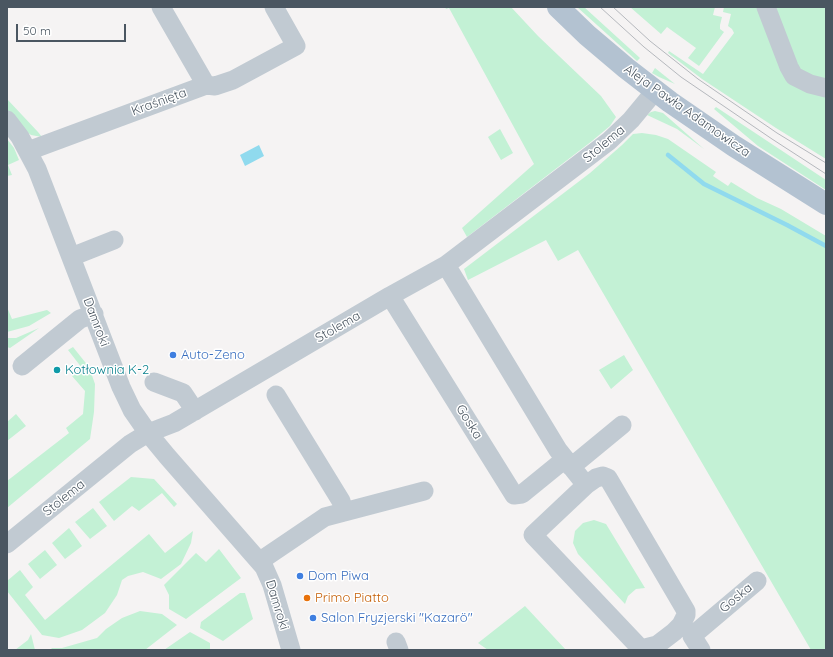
<!DOCTYPE html>
<meta charset="utf-8">
<style>
body{margin:0}
#map{position:relative;width:833px;height:657px;overflow:hidden;background:#f5f3f3;font-family:Quicksand,sans-serif}
canvas{display:block}
.frame{position:absolute;inset:0;border:8px solid #4a5661;pointer-events:none}
.scale{position:absolute;left:16px;top:24px;width:110px;height:18px;box-sizing:border-box;border:2px solid #4a5661;border-top:0;padding-left:5px;font-size:12px;line-height:14px;white-space:nowrap;color:#4a5661;-webkit-text-stroke:3px #fff;paint-order:stroke}
</style>
<div id="map">
<canvas width="833" height="657"></canvas>
<div class="frame"></div>
<div class="scale">50 m</div>
</div>
<script>
const c = document.querySelector('canvas').getContext('2d');
c.lineJoin = 'round';
function fill(path, color) { c.fillStyle = color; c.fill(path, 'evenodd'); }
const shape = rows => new Path2D(rows.map(r => 'M' + r).join(''));
function stroke(path, color, width, dash) { c.strokeStyle = color; c.lineWidth = width; c.lineCap = dash ? 'butt' : 'round'; c.setLineDash(dash || []); c.stroke(path); }
function drawText(font, color, halo, rows, align = 'center') {
  c.font = font + ' Quicksand,sans-serif'; c.lineWidth = 3; c.setLineDash([]); c.textBaseline = 'middle'; c.strokeStyle = halo; c.fillStyle = color; for (const [text, x, y, turn = 0] of rows) {
    c.save(); c.translate(x, y); c.rotate((+turn || 0) * Math.PI / 180); c.textAlign = isNaN(turn) ? turn : align; if (halo) c.strokeText(text, 0, 0); c.fillText(text, 0, 0); c.restore();
  }
}
fill(shape([
 [445,7,511,7,538,36,601,96,616,117,610,126,592,141,467,237,462,228,534,164,449,8,446,9],
 [577,7,584,7,640,58,637,61],
 [630,7,715,7,713,15,722,17,720,25,720,29,724,32,699,66,688,58,696,48,667,27,661,34],
 [724,7,826,7,826,159,776,128,702,79,668,53,669,51,703,74,734,33,732,29,728,26,731,14,723,12],
 [655,68,675,84,659,77,652,73],
 [7,99,38,132,42,137,31,135,23,129,7,110],
 [716,107,826,180,826,190,758,146,714,109],
 [655,111,663,113,704,149,677,129,647,115,651,112],
 [500,129,513,153,501,160,488,137],
 [642,133,656,135,668,139,716,172,713,176,728,186,731,182,757,198,781,209,826,236,826,650,811,650,578,250,558,261,546,240,468,280,464,269,590,173,622,145,633,134],
 [7,139,14,148,19,160,8,165,12,175,7,176],
 [7,307,12,319,47,310,51,313,29,326,7,332],
 [39,328,10,348,7,347,7,338,16,338],
 [73,347,89,367,95,384,94,412,90,439,7,508,7,481,69,433,66,428,83,414,85,391,72,376,82,368,68,350],
 [624,355,633,370,611,389,599,370],
 [16,414,26,426,7,441,7,422],
 [131,477,154,479,177,504,174,507,162,493,139,511,132,506,114,521,99,502],
 [93,508,107,526,90,539,75,522],
 [594,520,606,524,645,588,636,589,628,596,625,604,578,554,573,543,575,531,583,523],
 [69,528,82,546,65,559,52,543],
 [193,531,191,543,181,564,161,579,143,572,128,576,122,580,117,595,105,613,82,630,59,638,42,635,7,591,7,581,20,570,33,587,25,595,45,620,149,534,165,553],
 [219,549,241,578,186,619,169,609,169,595,164,585,196,553,206,562],
 [45,550,57,565,40,579,28,564],
 [240,593,245,593,253,619,223,641,200,628,201,622],
 [525,606,566,650,488,650,478,643],
 [140,611,162,614,177,625,145,650,53,650,51,648,62,648,97,638,106,629,122,618],
 [190,632,210,643,210,650,164,650],
 [31,634,35,650,15,650,28,640]
]), '#c3f1d5');
fill(shape([
 [259,145,264,156,245,166,240,155]
]), '#90daee');
stroke(shape([
 [668,155,704,184,787,225,826,246]
]), '#90daee', 4.5);
stroke(shape([
 [161,7,206,85],
 [766,7,789,67,794,76,810,84,826,88],
 [7,120,20,137,37,169,121,387,132,410,148,433,167,456,264,567,272,585,291,650],
 [28,151,206,85,215,86,233,80,296,46,274,7],
 [71,257,114,240],
 [446,265,558,450,586,485,596,478,603,476,608,478,686,611,686,615,681,625,674,632,657,645,641,649],
 [390,296,514,495,522,494,565,459],
 [22,366,80,319,94,314],
 [154,382,183,393,195,411],
 [276,395,341,501,344,512],
 [571,467,622,425],
 [586,485,533,535,642,650],
 [7,544,130,444,148,433,174,423,390,296,446,265,609,141,631,120,655,91],
 [260,561,325,517,424,491],
 [396,642,399,650],
 [701,650,692,636,757,581]
]), '#c1cad2', 19);
stroke(shape([
 [558,7,587,35,626,68,670,102,734,146,826,204]
]), '#b3c2d1', 22);
stroke(shape([
 [600,7,644,47,681,77,772,139,826,174],
 [613,7,650,41,698,79,777,133,826,163]
]), '#b5b8bd', 1);
for (const [x, y, r, color] of [
 [173,355,4,"#3f7fe0"],
 [57,370,4,"#0f9aa8"],
 [300,576,4,"#3f7fe0"],
 [307,598,4,"#e8710a"],
 [313,618,4,"#3f7fe0"]
]) { const dot = new Path2D(); dot.arc(x, y, r, 0, 2 * Math.PI); c.fillStyle = color; c.fill(dot); stroke(dot, '#fff', 1.5); }
drawText('13px', '#4a5661', '#fff', [
 ["Kraśnięta",159,102,-20],
 ["Aleja Pawła Adamowicza",687,111,35],
 ["Stolema",604,144,-40],
 ["Damroki",96,322,69],
 ["Stolema",338,327,-30],
 ["Goska",469,422,58],
 ["Stolema",64,498,-39],
 ["Goska",736,598,-40],
 ["Damroki",277,605,73]
]);
drawText('13px', '#366cbe', '#fff', [
 ["Auto-Zeno",181,355],
 ["Dom Piwa",308,576],
 ["Salon Fryzjerski \"Kazarö\"",321,618]
], 'left');
drawText('13px', '#0d838f', '#fff', [
 ["Kotłownia K-2",65,370]
], 'left');
drawText('13px', '#c56008', '#fff', [
 ["Primo Piatto",315,598]
], 'left');
</script>
